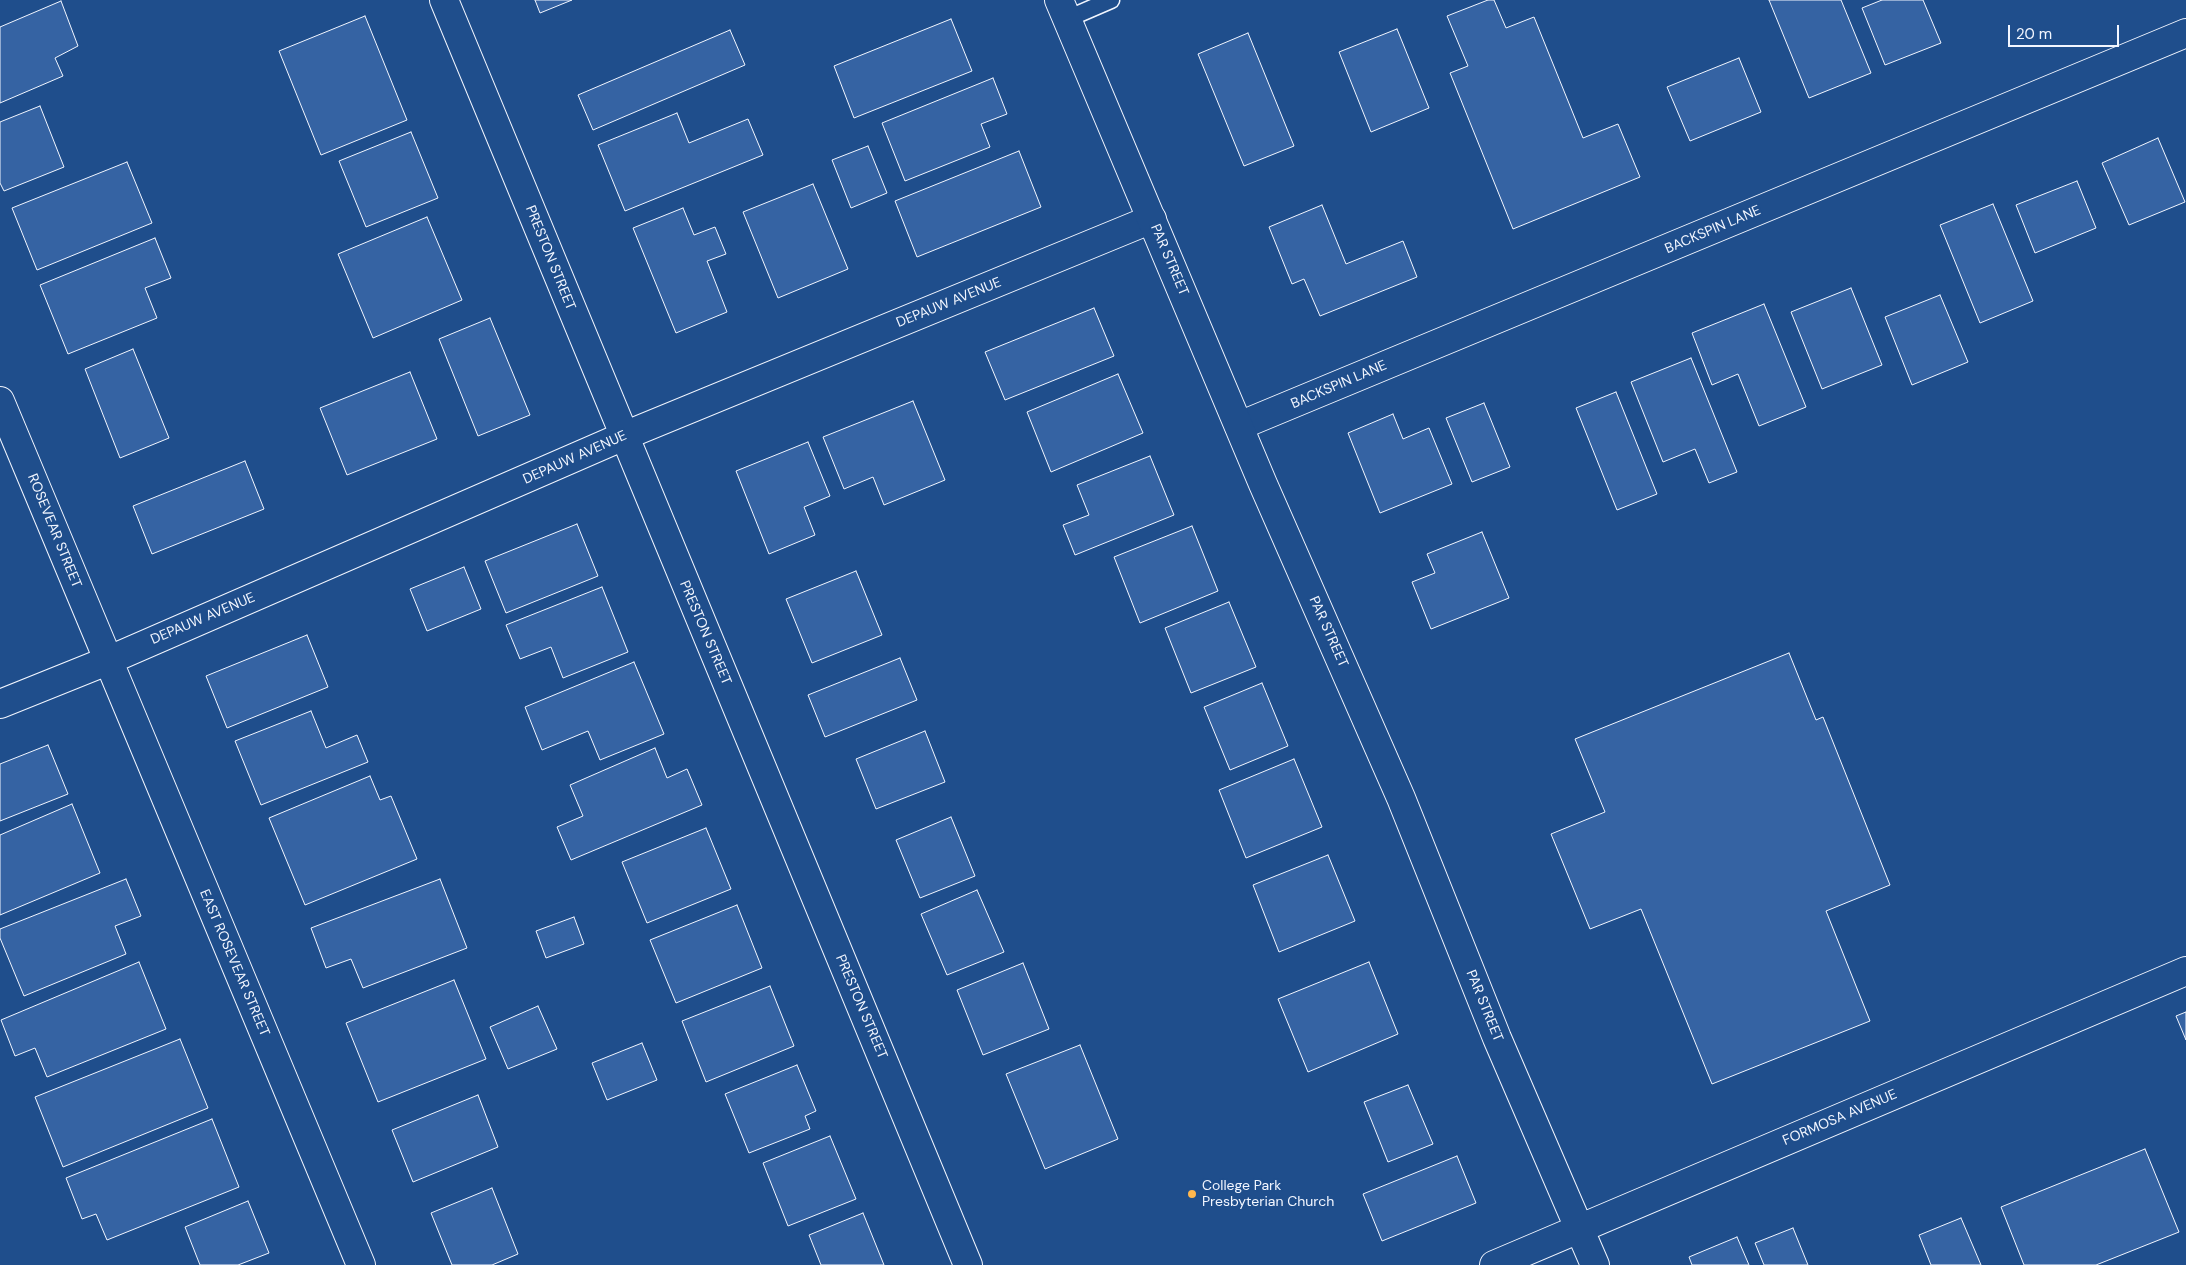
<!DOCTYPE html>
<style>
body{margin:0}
#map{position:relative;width:2186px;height:1265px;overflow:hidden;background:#1f4e8c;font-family:"DM Sans",sans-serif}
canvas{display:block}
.scale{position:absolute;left:2008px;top:25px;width:111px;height:22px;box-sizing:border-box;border:2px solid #f2f6ff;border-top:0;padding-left:6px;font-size:15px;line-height:18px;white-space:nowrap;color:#f2f6ff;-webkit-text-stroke:4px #1f4e8c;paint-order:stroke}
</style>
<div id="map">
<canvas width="2186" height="1265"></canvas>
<div class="scale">20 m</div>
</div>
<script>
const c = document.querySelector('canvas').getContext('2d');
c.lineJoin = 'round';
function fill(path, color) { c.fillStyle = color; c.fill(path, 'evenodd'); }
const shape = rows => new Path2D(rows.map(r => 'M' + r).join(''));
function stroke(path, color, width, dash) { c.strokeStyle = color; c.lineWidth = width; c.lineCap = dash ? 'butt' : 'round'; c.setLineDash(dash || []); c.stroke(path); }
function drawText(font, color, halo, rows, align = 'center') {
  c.font = font + ' "DM Sans",sans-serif'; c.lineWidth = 4; c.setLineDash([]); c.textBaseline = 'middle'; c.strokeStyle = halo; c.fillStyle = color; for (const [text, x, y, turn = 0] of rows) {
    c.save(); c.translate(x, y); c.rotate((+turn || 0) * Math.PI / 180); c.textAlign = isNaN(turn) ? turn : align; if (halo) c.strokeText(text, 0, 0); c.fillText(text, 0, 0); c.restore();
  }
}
const building = shape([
 [535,0,572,0,540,13,535,0],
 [1488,0,1494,0,1506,28,1534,17,1583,138,1618,124,1640,177,1513,229,1450,73,1468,66,1447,16,1488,0],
 [1769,0,1841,0,1871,73,1809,98,1769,0],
 [1882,0,1923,0,1941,43,1885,65,1862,8,1882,0],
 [61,1,78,46,55,58,63,76,0,103,0,27,61,1],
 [365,16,407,120,321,155,279,51,365,16],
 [951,19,972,71,854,118,834,66,951,19],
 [1397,29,1429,108,1371,132,1339,52,1397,29],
 [730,30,745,65,593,130,578,95,730,30],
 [1248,33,1294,146,1244,166,1198,54,1248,33],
 [1739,58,1761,112,1690,141,1667,87,1739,58],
 [993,78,1007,114,981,124,990,147,905,181,882,123,993,78],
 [40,106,64,167,4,191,0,183,0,122,40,106],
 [677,113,689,143,748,119,763,155,625,211,598,145,677,113],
 [411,132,438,198,366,227,339,161,411,132],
 [2158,138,2185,202,2129,225,2102,163,2158,138],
 [868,146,887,193,851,208,832,160,868,146],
 [1019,151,1041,207,917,257,895,201,1019,151],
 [127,162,152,223,37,270,12,208,127,162],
 [2077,181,2096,228,2035,253,2016,205,2077,181],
 [813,184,848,269,778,298,743,212,813,184],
 [1993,204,2033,301,1980,323,1940,225,1993,204],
 [1322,205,1346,264,1403,241,1417,277,1320,316,1304,279,1292,284,1269,227,1322,205],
 [683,208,694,235,715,227,726,254,707,261,727,312,676,333,633,228,683,208],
 [427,217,462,300,373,338,338,254,427,217],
 [155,238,171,278,145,288,157,318,68,354,40,285,155,238],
 [1851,288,1882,365,1822,389,1791,312,1851,288],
 [1940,295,1968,362,1912,385,1885,317,1940,295],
 [1764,304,1806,407,1759,426,1738,374,1712,385,1692,333,1764,304],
 [1094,308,1114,356,1005,400,985,352,1094,308],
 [490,318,530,415,478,436,439,339,490,318],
 [133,349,169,438,120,458,85,369,133,349],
 [1691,358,1737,472,1709,483,1695,449,1663,462,1631,382,1691,358],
 [410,372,437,439,347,475,320,408,410,372],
 [1118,374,1143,433,1051,472,1027,412,1118,374],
 [1616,392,1657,494,1617,510,1576,408,1616,392],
 [913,401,945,480,884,505,873,477,844,489,823,437,913,401],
 [1484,403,1510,467,1472,482,1446,418,1484,403],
 [1393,414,1403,439,1429,428,1452,484,1380,513,1348,433,1393,414],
 [808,442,830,496,804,507,815,535,769,554,736,471,808,442],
 [1150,456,1174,515,1075,555,1063,525,1089,515,1077,485,1150,456],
 [245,461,264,509,152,554,133,506,245,461],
 [577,524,598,576,506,613,485,561,577,524],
 [1192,526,1218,591,1140,623,1114,557,1192,526],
 [1482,532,1509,598,1431,629,1412,582,1435,573,1427,554,1482,532],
 [464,567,481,609,427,631,410,589,464,567],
 [856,571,882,635,812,663,786,599,856,571],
 [602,587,628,652,563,678,551,647,520,659,506,625,602,587],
 [1229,602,1256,667,1191,693,1165,628,1229,602],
 [307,635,328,687,227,728,206,676,307,635],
 [1789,653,1816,720,1823,717,1890,885,1826,911,1870,1021,1712,1084,1641,909,1590,929,1551,834,1605,812,1575,739,1789,653],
 [900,658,917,700,825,737,808,695,900,658],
 [634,662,664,734,600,760,588,731,542,750,525,707,634,662],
 [1262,683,1288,746,1230,770,1204,707,1262,683],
 [311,711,326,748,357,735,368,762,261,805,235,741,311,711],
 [925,731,945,782,876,809,856,759,925,731],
 [48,745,68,794,0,821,0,764,48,745],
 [655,748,667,778,687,769,702,805,571,860,557,827,583,816,570,785,655,748],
 [1294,759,1322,827,1246,858,1219,790,1294,759],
 [370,776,380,800,391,796,417,859,305,905,269,818,370,776],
 [72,804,100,873,0,915,0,835,72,804],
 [951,817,975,876,920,898,896,840,951,817],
 [706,828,731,889,647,923,622,862,706,828],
 [1328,855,1355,921,1279,952,1253,885,1328,855],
 [126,879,141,916,115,926,126,954,24,996,0,938,0,929,126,879],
 [440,879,467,948,363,988,351,959,326,968,311,928,440,879],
 [977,890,1004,952,947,975,921,914,977,890],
 [737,905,762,968,676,1003,650,940,737,905],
 [574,917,584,944,546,958,536,931,574,917],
 [139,962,166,1029,47,1077,35,1048,15,1056,1,1020,139,962],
 [1369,962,1398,1034,1308,1072,1278,999,1369,962],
 [1023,963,1049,1029,983,1055,957,990,1023,963],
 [454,980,486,1059,378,1102,346,1023,454,980],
 [770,986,794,1046,706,1082,682,1021,770,986],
 [538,1006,557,1049,508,1069,490,1027,538,1006],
 [2186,1012,2186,1040,2176,1016,2186,1012],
 [180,1039,208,1108,63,1167,35,1097,180,1039],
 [642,1043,657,1080,607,1100,592,1063,642,1043],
 [1080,1045,1118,1139,1045,1169,1006,1074,1080,1045],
 [797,1065,816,1111,805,1116,810,1129,749,1153,725,1094,797,1065],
 [1408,1085,1433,1144,1388,1162,1364,1102,1408,1085],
 [478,1095,498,1147,413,1182,392,1130,478,1095],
 [212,1119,239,1187,107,1240,96,1214,82,1219,66,1178,212,1119],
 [830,1136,856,1199,788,1226,763,1163,830,1136],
 [2145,1149,2179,1232,2096,1265,2024,1265,2001,1207,2145,1149],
 [1457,1156,1476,1203,1382,1241,1363,1194,1457,1156],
 [492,1188,518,1254,492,1265,452,1265,431,1213,492,1188],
 [248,1201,269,1253,238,1265,200,1265,185,1227,248,1201],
 [863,1213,884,1265,821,1265,809,1235,863,1213],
 [1961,1218,1981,1265,1931,1265,1919,1235,1961,1218],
 [1793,1228,1808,1265,1764,1265,1755,1243,1793,1228],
 [1737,1237,1749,1265,1692,1265,1689,1257,1737,1237]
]);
fill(building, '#3563a3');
stroke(building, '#f2f6ff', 1);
const service = shape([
 [1067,19,1111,0]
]);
const minor = shape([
 [444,0,968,1265],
 [0,401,361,1265],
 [1239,426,2186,33],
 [0,704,107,661,624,436,1152,219]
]);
const tertiary = shape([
 [1059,0,1263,484,1401,798,1497,1038,1595,1265],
 [1494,1265,2186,971]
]);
stroke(service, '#f2f6ff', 19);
stroke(minor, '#f2f6ff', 30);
stroke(tertiary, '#f2f6ff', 30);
stroke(service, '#1f4e8c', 16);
stroke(minor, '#1f4e8c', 28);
stroke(tertiary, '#1f4e8c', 28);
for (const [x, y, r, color] of [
 [1192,1194,5,"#ffb74d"]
]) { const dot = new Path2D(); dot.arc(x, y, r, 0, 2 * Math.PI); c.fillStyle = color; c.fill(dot); stroke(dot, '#1f4e8c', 2); }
drawText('14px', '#f2f6ff', '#1f4e8c', [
 ["BACKSPIN LANE",1713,230,-23],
 ["PRESTON STREET",550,258,68],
 ["PAR STREET",1169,260,67],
 ["DEPAUW AVENUE",949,303,-22],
 ["BACKSPIN LANE",1339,385,-23],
 ["DEPAUW AVENUE",575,458,-24],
 ["ROSEVEAR STREET",54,531,68],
 ["DEPAUW AVENUE",203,619,-23],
 ["PAR STREET",1328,632,66],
 ["PRESTON STREET",705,633,67],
 ["EAST ROSEVEAR STREET",234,963,67],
 ["PAR STREET",1484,1006,68],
 ["PRESTON STREET",861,1007,67],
 ["FORMOSA AVENUE",1840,1118,-23]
]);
drawText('14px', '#f2f6ff', '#1f4e8c', [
 ["College Park",1202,1186],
 ["Presbyterian Church",1202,1202]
], 'left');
</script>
